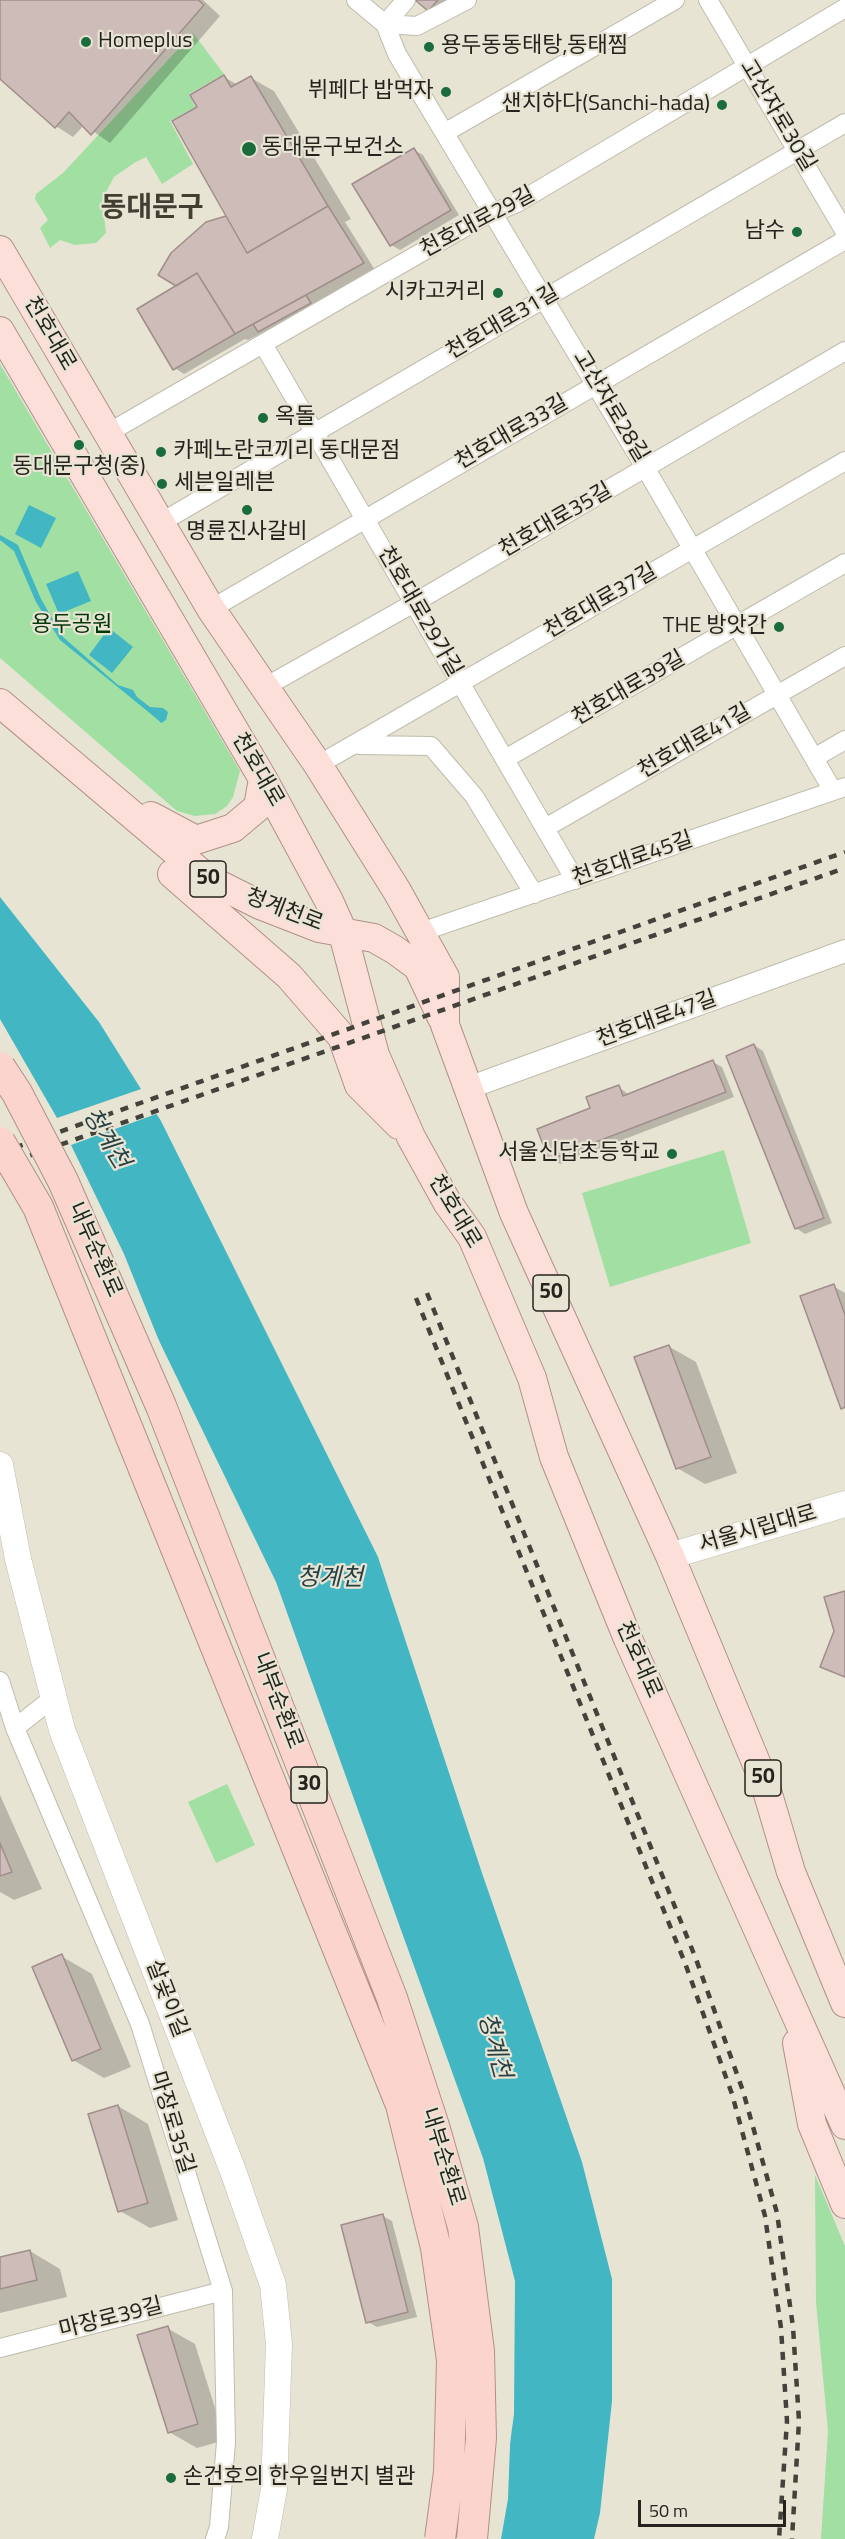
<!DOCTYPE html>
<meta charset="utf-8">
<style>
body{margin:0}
#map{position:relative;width:845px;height:2539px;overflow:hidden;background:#e8e4d4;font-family:"Titillium Web",sans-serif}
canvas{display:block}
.scale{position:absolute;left:638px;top:2500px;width:148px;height:27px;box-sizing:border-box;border:3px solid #24231d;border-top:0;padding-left:8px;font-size:18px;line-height:21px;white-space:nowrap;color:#24231d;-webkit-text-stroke:4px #e8e4d4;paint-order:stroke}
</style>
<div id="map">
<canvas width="845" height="2539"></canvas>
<div class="scale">50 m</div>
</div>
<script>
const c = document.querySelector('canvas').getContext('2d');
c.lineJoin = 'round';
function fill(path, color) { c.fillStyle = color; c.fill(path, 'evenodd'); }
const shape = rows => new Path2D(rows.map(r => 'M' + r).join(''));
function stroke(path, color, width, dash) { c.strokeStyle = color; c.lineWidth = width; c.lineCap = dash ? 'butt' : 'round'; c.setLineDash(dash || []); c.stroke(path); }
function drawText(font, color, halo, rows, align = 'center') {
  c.font = font + ' "Titillium Web","Noto Sans KR",sans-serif'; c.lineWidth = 4.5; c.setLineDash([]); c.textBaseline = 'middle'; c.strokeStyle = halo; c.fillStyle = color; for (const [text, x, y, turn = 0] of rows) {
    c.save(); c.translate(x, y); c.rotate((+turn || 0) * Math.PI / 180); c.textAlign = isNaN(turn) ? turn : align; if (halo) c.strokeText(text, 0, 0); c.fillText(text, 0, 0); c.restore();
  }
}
fill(shape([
 [193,33,224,74,189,94,195,107,170,121,193,164,162,184,146,157,134,163,114,177,106,192,103,207,106,233,96,243,75,245,60,240,50,248,40,228,48,220,35,199,36,194,63,173],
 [0,364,240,771,233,797,227,806,215,814,195,816,177,811,0,658],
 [724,1150,751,1243,610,1287,582,1193],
 [227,1784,255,1845,216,1863,188,1802],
 [815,2175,845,2246,845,2539,821,2539,828,2431,816,2302]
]), '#a1dfa2');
fill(shape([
 [29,505,56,518,41,548,15,534],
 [0,535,18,545,41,599,63,637,118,685,133,690,137,697,150,707,163,708,168,712,166,720,161,723,157,719,60,640,36,602,14,551,0,540],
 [78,571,91,601,59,614,46,584],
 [109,628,133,647,112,673,89,655],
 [0,897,99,1022,161,1121,378,1557,482,1873,582,2162,612,2279,612,2401,600,2513,594,2539,497,2539,514,2414,515,2281,483,2158,276,1582,52,1120,0,1046]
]), '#42b6c3');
fill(shape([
 [0,1019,57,1118,144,1088,159,1113,71,1145,124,1254,176,1383,49,1121,0,1052],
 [511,2419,508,2499,501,2539,494,2539]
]), '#e8e4d4');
fill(shape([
 [0,0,203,0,220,16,110,143,84,125,73,137,56,126,0,77],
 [417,0,455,0,434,14],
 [224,77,238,85,251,78,274,91,351,219,345,222,375,270,265,335,262,333,248,340,245,339,184,374,175,368,179,286,228,217,199,108],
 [414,150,423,155,459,215,400,250,391,245],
 [754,1045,763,1051,832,1223,805,1234,796,1228],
 [713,1062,722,1067,734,1097,560,1164,551,1159,592,1109,619,1087,629,1095],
 [833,1286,845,1293,845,1409,842,1408],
 [668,1346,696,1362,737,1473,705,1484,677,1468],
 [0,1795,42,1889,14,1900,0,1892],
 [61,1956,92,1974,131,2067,104,2078,73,2060],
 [118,2106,148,2124,178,2220,150,2228,120,2211],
 [383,2216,392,2221,417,2317,377,2327,368,2322],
 [30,2251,60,2269,67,2297,0,2313,0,2258],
 [167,2328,195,2344,225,2440,197,2448,169,2432]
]), '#0003');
const building = shape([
 [0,0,198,0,204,5,91,135,69,112,55,128,0,79,0,0],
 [415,0,438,0,428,11,415,0],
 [224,75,231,87,251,76,328,206,247,253,172,121,197,107,190,95,224,75],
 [414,148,451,210,390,246,352,184,414,148],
 [328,206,364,263,235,334,197,273,176,286,158,275,171,253,206,222,226,216,247,253,328,206],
 [197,273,235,334,173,370,137,309,197,273],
 [306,295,311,303,258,332,253,324,306,295],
 [754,1044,824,1218,795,1229,726,1056,754,1044],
 [713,1060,726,1092,549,1160,537,1129,590,1108,586,1097,619,1085,623,1096,713,1060],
 [834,1284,845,1315,845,1407,841,1409,800,1296,834,1284],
 [669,1345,711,1457,676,1469,634,1357,669,1345],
 [845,1591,845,1677,820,1667,834,1631,824,1597,845,1591],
 [0,1843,12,1872,0,1876,0,1843],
 [62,1954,101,2049,72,2061,32,1967,62,1954],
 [118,2105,148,2203,118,2212,88,2114,118,2105],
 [383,2214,408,2312,366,2323,341,2225,383,2214],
 [30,2250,37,2280,0,2289,0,2257,30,2250],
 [168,2326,198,2424,168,2433,137,2335,168,2326]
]);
fill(building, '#cebcb9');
stroke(building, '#a08e8c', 1.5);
const minor = shape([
 [356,0,385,24,397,54,646,469,833,791],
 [708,0,845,232],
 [385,24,417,26,467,0],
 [385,24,406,0],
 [446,132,675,0],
 [263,344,575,880],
 [108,433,481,218,517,203,845,8],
 [160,523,845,123],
 [211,609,845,240],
 [265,687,414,603,845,351],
 [359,745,431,746,474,796,534,894],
 [814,758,845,740],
 [505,759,845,563],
 [318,765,845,461],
 [545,828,845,656],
 [421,932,845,787],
 [0,1681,15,1728,140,2024,223,2291,226,2442,219,2527,215,2539],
 [15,1728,53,1698],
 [0,2348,223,2291]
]);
const tertiary = shape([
 [468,1088,845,951]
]);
const secondary = shape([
 [0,1465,18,1559,62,1730,233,2171,273,2285,279,2344,274,2489,265,2539],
 [670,1556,845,1504]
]);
const primary = shape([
 [0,250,211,609,318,765,397,891,445,977,445,1025,514,1213,670,1556,765,1784,791,1872,845,2003],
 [0,331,263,779,329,901,342,930,375,1055,411,1137,447,1202,472,1237,532,1378,554,1457,628,1639,845,2125],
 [0,703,208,879,260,905,319,928,374,938,395,950,418,967,442,1018],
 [151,816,196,840,233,828,258,807,263,779],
 [172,874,289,976,342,1037,359,1085,399,1125],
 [797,2043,812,2124,845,2204]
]);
stroke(minor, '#bfbcac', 20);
stroke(tertiary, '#bfbcac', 24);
stroke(secondary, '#bfbcac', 27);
stroke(primary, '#b09088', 30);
stroke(minor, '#fff', 18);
stroke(tertiary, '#fff', 22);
stroke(secondary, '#fff', 26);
stroke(primary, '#fddfda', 28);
stroke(shape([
 [0,1153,845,852],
 [0,1166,845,868],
 [427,1293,696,1959,743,2091,777,2213,793,2327,799,2421,792,2539],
 [416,1298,685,1963,732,2094,765,2216,781,2328,787,2421,779,2539]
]), '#44433b', 4.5, [8, 8]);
const trunkBridge = shape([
 [0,1067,17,1093,63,1181,161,1406,392,1998,434,2126,463,2227,479,2351,481,2438,472,2539],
 [0,1142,38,1207,401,2105,436,2248,452,2360,449,2472,440,2539]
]);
stroke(trunkBridge, '#b09088', 32, []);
stroke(trunkBridge, '#fcd4ce', 30);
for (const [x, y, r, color] of [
 [86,42,6,"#1b6c3d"],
 [429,47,6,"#1b6c3d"],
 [446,92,6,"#1b6c3d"],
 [722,105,6,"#1b6c3d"],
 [249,149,8,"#1b6c3d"],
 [797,232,6,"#1b6c3d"],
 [498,293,6,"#1b6c3d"],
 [263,418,6,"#1b6c3d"],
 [79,445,6,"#1b6c3d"],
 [161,452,6,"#1b6c3d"],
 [162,484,6,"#1b6c3d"],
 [247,510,6,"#1b6c3d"],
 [779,627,6,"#1b6c3d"],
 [672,1154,6,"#1b6c3d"],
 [171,2478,6,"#1b6c3d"]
]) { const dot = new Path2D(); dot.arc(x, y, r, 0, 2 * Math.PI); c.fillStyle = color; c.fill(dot); stroke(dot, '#e8e4d4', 2); }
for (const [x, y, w] of [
 [208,879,36],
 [551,1293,36],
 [763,1778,36],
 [309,1785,36]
]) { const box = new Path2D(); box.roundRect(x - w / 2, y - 18, w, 36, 4.5); c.fillStyle = '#e8e4d4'; c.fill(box); stroke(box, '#24231d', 1.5); }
drawText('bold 21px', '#24231d', null, [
 ["50",208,879],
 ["50",551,1293],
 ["50",763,1778],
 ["30",309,1785]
]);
drawText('22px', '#24231d', '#e8e4d4', [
 ["Homeplus",98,42],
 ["용두동동태탕,동태찜",441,47],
 ["뷔페다 밥먹자",434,92,"right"],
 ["샌치하다(Sanchi-hada)",710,105,"right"],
 ["동대문구보건소",262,149],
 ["남수",785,232,"right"],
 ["시카고커리",486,293,"right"],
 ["옥돌",275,418],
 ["카페노란코끼리 동대문점",173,452],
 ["동대문구청(중)",79,468,"center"],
 ["세븐일레븐",174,484],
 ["명륜진사갈비",247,533,"center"],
 ["THE 방앗간",767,627,"right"],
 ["서울신답초등학교",660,1154,"right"],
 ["손건호의 한우일번지 별관",183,2478]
], 'left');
drawText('22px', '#24231d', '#e8e4d4', [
 ["고산자로30길",777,116,59],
 ["천호대로29길",478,223,-28],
 ["천호대로31길",503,323,-30],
 ["천호대로",49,334,60],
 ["고산자로28길",610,407,59],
 ["천호대로33길",512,433,-30],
 ["천호대로35길",556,521,-30],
 ["천호대로37길",601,602,-30],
 ["천호대로29가길",419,612,60],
 ["천호대로39길",629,689,-30],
 ["천호대로41길",695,742,-30],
 ["천호대로",257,770,60],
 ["천호대로45길",633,860,-19],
 ["청계천로",284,911,21],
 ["천호대로47길",657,1020,-20],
 ["천호대로",454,1212,59],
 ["내부순환로",94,1250,66],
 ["서울시립대로",758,1530,-16],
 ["천호대로",638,1660,66],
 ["내부순환로",277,1701,69],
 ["살곶이길",166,1999,69],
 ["마장로35길",171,2123,73],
 ["내부순환로",442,2157,73],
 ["마장로39길",111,2319,-14]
]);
drawText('22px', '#003706', '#e8e4d4', [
 ["용두공원",72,626]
]);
drawText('italic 24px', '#274044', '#e8e4d4', [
 ["청계천",105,1139,58],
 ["청계천",330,1579],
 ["청계천",493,2046,75]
]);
drawText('bold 28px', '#423f32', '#e8e4d4', [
 ["동대문구",152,209]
]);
</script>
